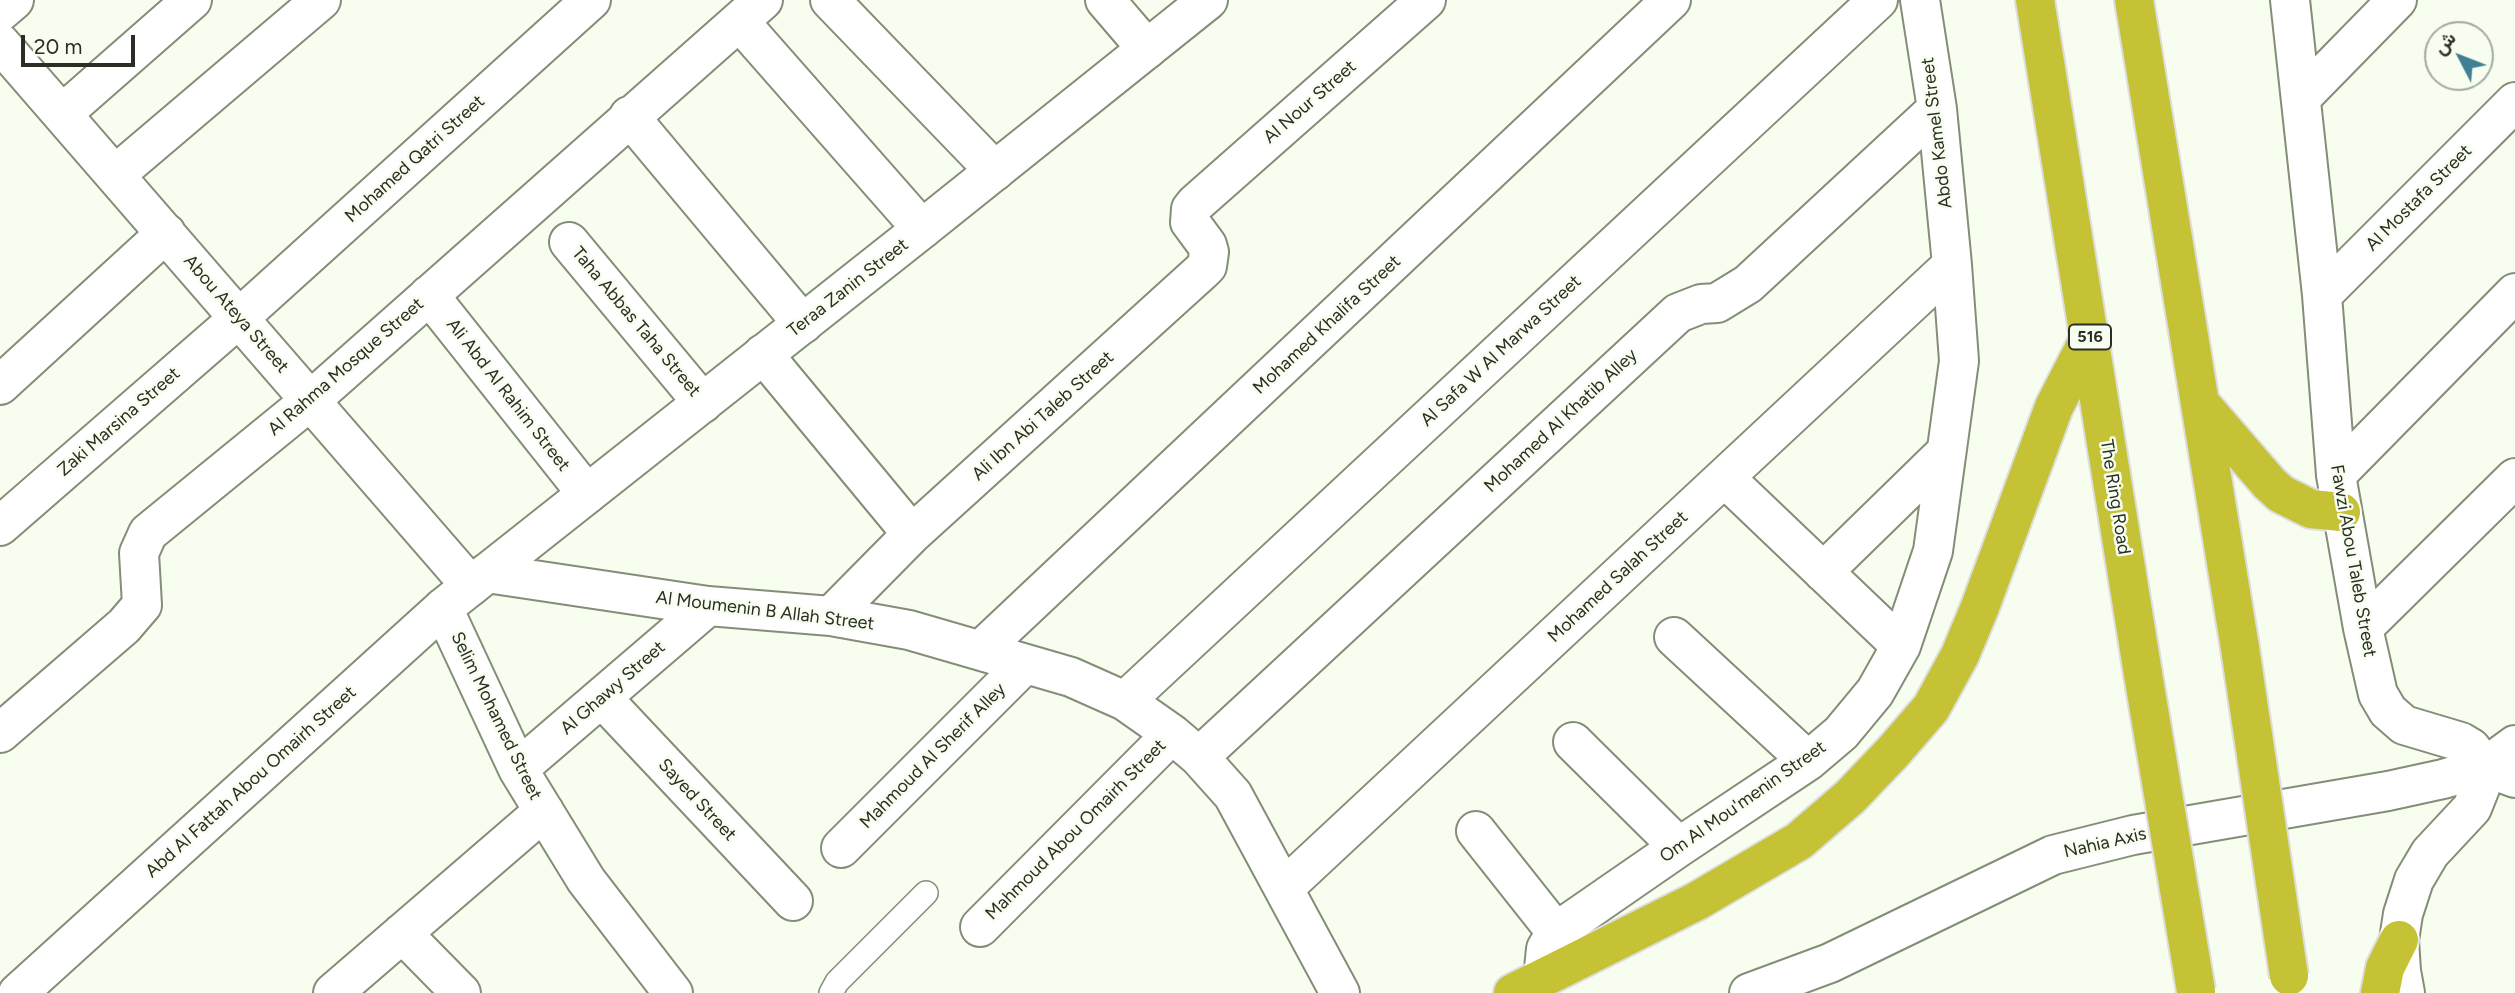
<!DOCTYPE html>
<meta charset="utf-8">
<style>
body{margin:0}
#map{position:relative;width:2515px;height:993px;overflow:hidden;background:#f7feef;font-family:Figtree,Vazirmatn,sans-serif}
canvas{display:block}
.north{position:absolute;left:2424px;top:21px;width:70px;height:70px;box-sizing:border-box;background:#f7feef;border:2px solid #a5ab9e;border-radius:50%;rotate:312deg;font-size:19px;font-weight:700;line-height:28px;text-align:center;color:#2a2e24}
.north::after{content:'';display:block;margin:auto;width:24px;height:32px;background:#407f94;clip-path:polygon(50% 0,100% 100%,50% 72%,0 100%)}
.scale{position:absolute;left:21px;top:35px;width:114px;height:32px;box-sizing:border-box;border:4px solid #2a2e24;border-top:0;padding-left:9px;font-size:21px;line-height:24px;white-space:nowrap;color:#2a2e24;-webkit-text-stroke:5px #f7feef;paint-order:stroke}
</style>
<div id="map">
<canvas width="2515" height="993"></canvas>
<div class="north">ش</div>
<div class="scale">20 m</div>
</div>
<script>
const c = document.querySelector('canvas').getContext('2d');
c.lineJoin = 'round';
const shape = rows => new Path2D(rows.map(r => 'M' + r).join(''));
function stroke(path, color, width, dash) { c.strokeStyle = color; c.lineWidth = width; c.lineCap = dash ? 'butt' : 'round'; c.setLineDash(dash || []); c.stroke(path); }
function drawText(font, color, halo, rows, align = 'center') {
  c.font = font + ' Figtree,sans-serif'; c.lineWidth = 5; c.setLineDash([]); c.textBaseline = 'middle'; c.strokeStyle = halo; c.fillStyle = color; for (const [text, x, y, turn = 0] of rows) {
    c.save(); c.translate(x, y); c.rotate((+turn || 0) * Math.PI / 180); c.textAlign = isNaN(turn) ? turn : align; if (halo) c.strokeText(text, 0, 0); c.fillText(text, 0, 0); c.restore();
  }
}
const service = shape([
 [831,993,837,982,926,893]
]);
const minor = shape([
 [830,0,995,171],
 [1105,0,1147,49],
 [2290,0,2322,295,2336,475,2363,628,2378,694,2388,711,2404,725,2461,742,2471,748,2485,767,2480,788,2472,808,2430,853,2414,880,2403,914,2399,940,2401,971,2405,993],
 [0,12,14,0],
 [739,21,922,229],
 [0,43,471,586],
 [2301,98,2397,0],
 [62,114,192,0],
 [629,116,803,324],
 [115,175,321,0],
 [569,242,703,403],
 [429,295,587,494],
 [2322,295,2515,102],
 [763,354,912,534],
 [0,385,166,233],
 [2336,475,2515,293],
 [1725,478,1901,646],
 [0,526,239,318,591,0],
 [1823,572,1946,452],
 [487,573,708,606,831,616,909,630,1071,677,1125,701,1172,734,1199,757,1233,795,1340,993],
 [443,608,518,769,586,880,673,993],
 [831,616,912,534,1202,271,1207,266,1209,252,1207,245,1190,222,1191,209,1195,204,1426,0],
 [2363,628,2515,478],
 [1674,637,1808,761],
 [982,649,1671,0],
 [602,698,793,901],
 [1125,701,1878,0],
 [0,733,124,626,142,605,139,553,148,533,311,400,763,0],
 [1573,742,1679,847],
 [1199,757,1678,313,1701,304,1717,303,1748,284,1937,109],
 [518,769,708,606],
 [1476,831,1556,932],
 [841,848,1025,664],
 [1284,888,1952,265],
 [980,927,1172,734],
 [402,933,461,993],
 [1543,979,1546,949,1556,932,1679,847,1808,761,1841,733,1875,692,1901,646,1933,551,1959,361,1952,265,1937,109,1920,0],
 [333,993,544,811]
]);
const tertiary = shape([
 [2515,745,2485,767,2515,778],
 [18,993,443,608,922,229,1208,0]
]);
const secondary = shape([
 [1749,993,1830,963,2053,855,2133,835,2388,791,2443,779,2485,767]
]);
const motorway = shape([
 [2035,0,2143,674],
 [2134,0,2240,648],
 [2200,403,2269,483,2281,494,2311,509,2341,512],
 [1513,993,1697,901,1799,841,1850,797,1893,752,1931,708,1960,655,1980,607,2054,407,2090,337],
 [2380,993,2385,968,2399,940]
]);
stroke(service, '#848d77', 26);
stroke(minor, '#848d77', 42);
stroke(tertiary, '#848d77', 42);
stroke(secondary, '#848d77', 42);
stroke(motorway, '#dddedc', 42);
stroke(service, '#fff', 23);
stroke(minor, '#fff', 38);
stroke(tertiary, '#fff', 38);
stroke(secondary, '#fff', 38);
stroke(motorway, '#c6c236', 38);
const motorwayBridge = shape([
 [2240,648,2289,976],
 [2143,674,2196,991]
]);
stroke(motorwayBridge, '#dddedc', 42, []);
stroke(motorwayBridge, '#c6c236', 38);
for (const [x, y, w] of [
 [2090,337,42]
]) { const box = new Path2D(); box.roundRect(x - w / 2, y - 12.5, w, 25, 5); c.fillStyle = '#f7feef'; c.fill(box); stroke(box, '#2a2e24', 2); }
drawText('bold 16px', '#2a2e24', null, [
 ["516",2090,337]
]);
drawText('18px', '#2a2e24', '#f7feef', [
 ["Al Nour Street",1310,102,-41],
 ["Abdo Kamel Street",1937,133,-97],
 ["Mohamed Qatri Street",415,159,-42],
 ["Al Mostafa Street",2419,198,-45],
 ["Teraa Zanin Street",848,288,-38],
 ["Abou Ateya Street",236,314,49],
 ["Taha Abbas Taha Street",636,322,50],
 ["Mohamed Khalifa Street",1327,325,-43],
 ["Al Safa W Al Marwa Street",1501,351,-43],
 ["Al Rahma Mosque Street",346,367,-41],
 ["Ali Abd Al Rahim Street",508,395,52],
 ["Ali Ibn Abi Taleb Street",1043,416,-42],
 ["Mohamed Al Khatib Alley",1561,421,-43],
 ["Zaki Marsina Street",119,422,-41],
 ["The Ring Road",2115,497,81],
 ["Fawzi Abou Taleb Street",2353,561,80],
 ["Mohamed Salah Street",1618,577,-43],
 ["Al Moumenin B Allah Street",765,611,7],
 ["Al Ghawy Street",613,688,-41],
 ["Selim Mohamed Street",496,716,64],
 ["Mahmoud Al Sherif Alley",933,756,-45],
 ["Abd Al Fattah Abou Omairh Street",251,782,-42],
 ["Sayed Street",697,800,47],
 ["Om Al Mou'menin Street",1743,802,-35],
 ["Mahmoud Abou Omairh Street",1076,830,-45],
 ["Nahia Axis",2105,843,-13]
]);
</script>
